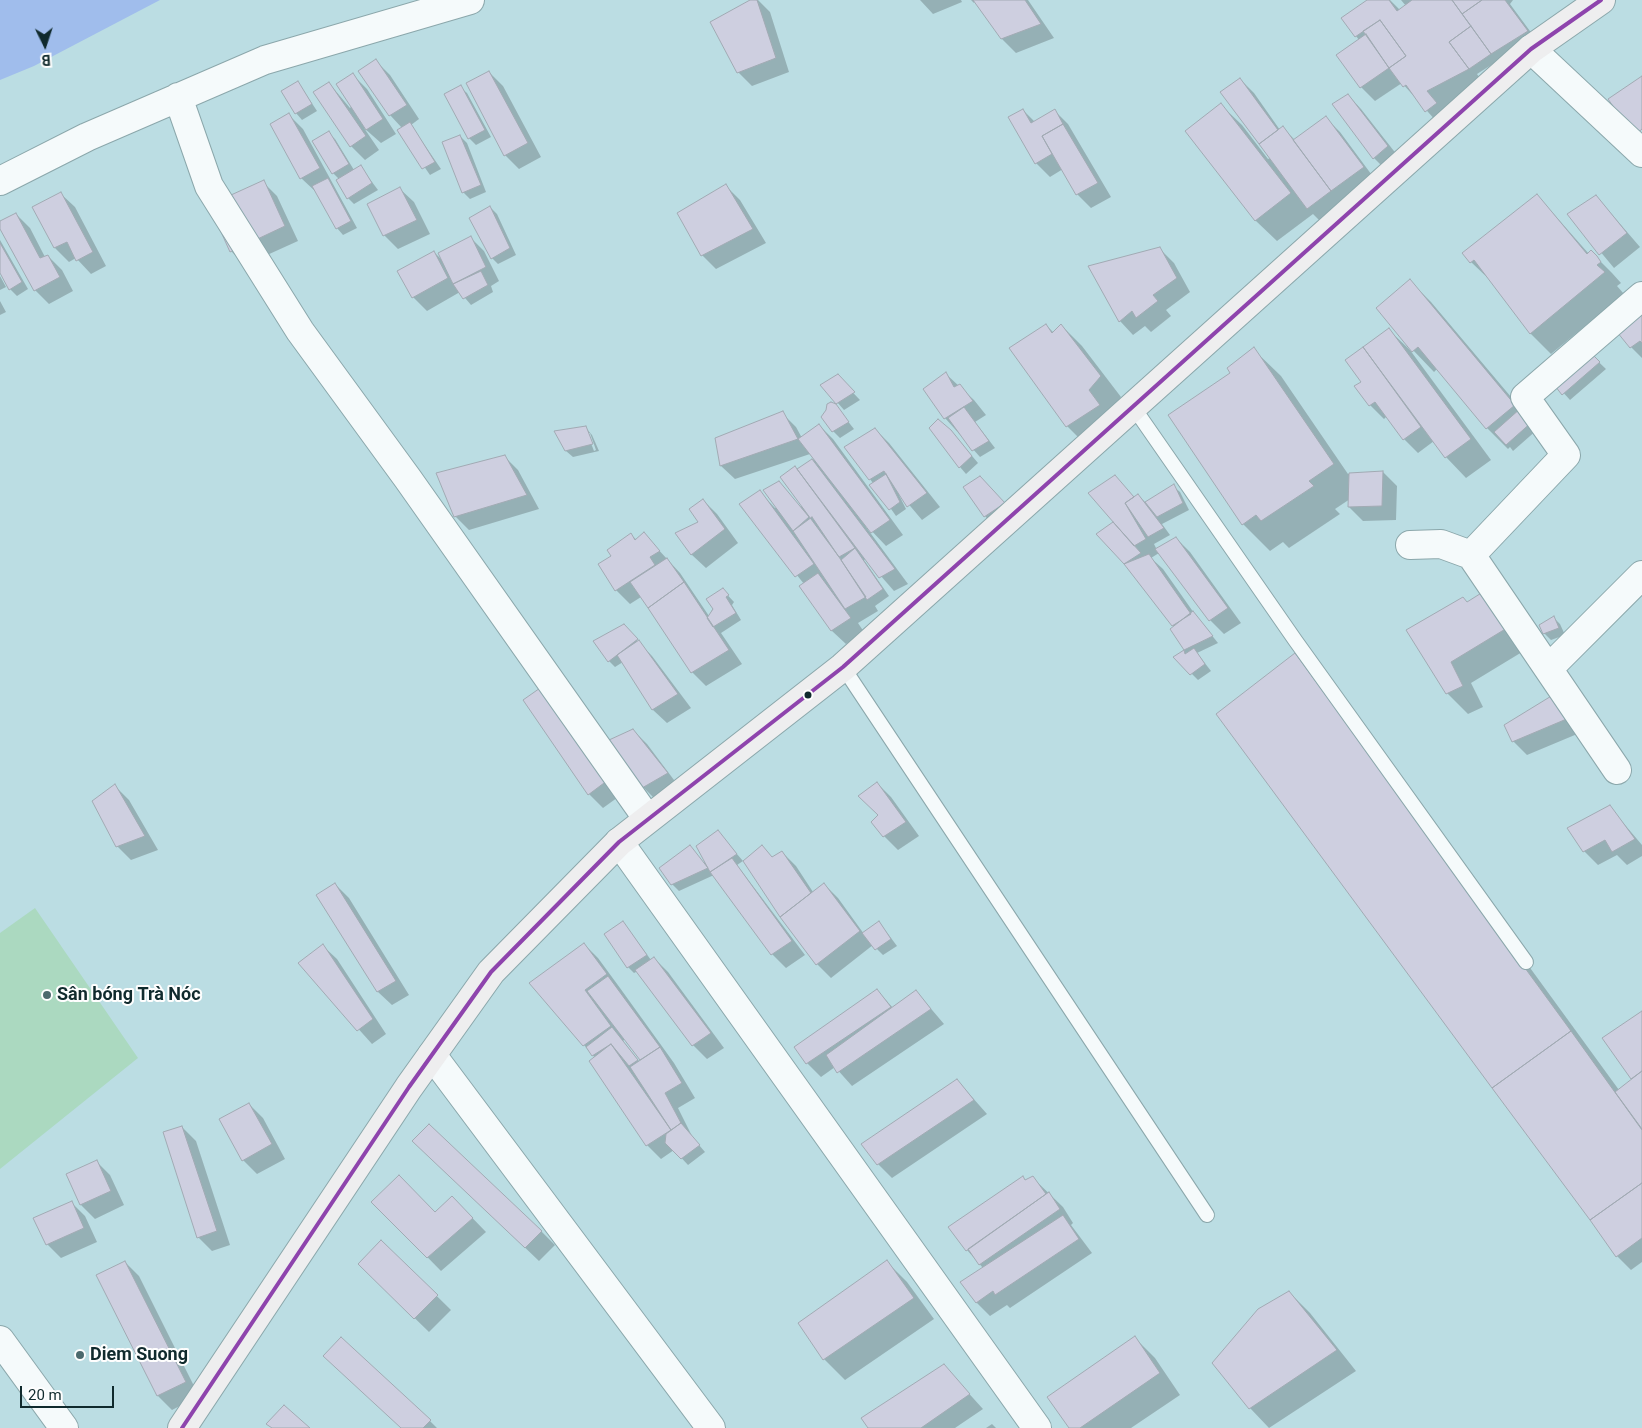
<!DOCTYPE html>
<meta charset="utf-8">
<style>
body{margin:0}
#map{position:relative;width:1642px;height:1428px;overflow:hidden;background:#bbdde3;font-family:Roboto,sans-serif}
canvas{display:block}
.north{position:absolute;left:20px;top:20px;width:50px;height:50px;-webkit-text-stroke:4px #fefefe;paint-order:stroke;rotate:176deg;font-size:14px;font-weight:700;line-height:20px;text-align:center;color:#102a2d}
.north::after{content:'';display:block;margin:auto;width:18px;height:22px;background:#102a2d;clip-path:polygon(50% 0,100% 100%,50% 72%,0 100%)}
.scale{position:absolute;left:20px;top:1386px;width:94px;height:22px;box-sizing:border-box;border:2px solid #102a2d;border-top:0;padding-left:6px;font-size:15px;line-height:18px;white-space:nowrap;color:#102a2d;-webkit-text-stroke:4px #fefefe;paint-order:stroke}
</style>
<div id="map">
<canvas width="1642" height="1428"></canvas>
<div class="north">B</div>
<div class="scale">20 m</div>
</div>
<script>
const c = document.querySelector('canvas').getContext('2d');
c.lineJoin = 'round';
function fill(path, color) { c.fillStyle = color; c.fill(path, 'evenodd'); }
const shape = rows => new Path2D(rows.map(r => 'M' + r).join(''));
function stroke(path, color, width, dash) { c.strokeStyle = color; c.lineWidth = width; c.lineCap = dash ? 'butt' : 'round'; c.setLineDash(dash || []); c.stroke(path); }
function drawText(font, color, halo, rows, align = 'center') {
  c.font = font + ' Roboto,sans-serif'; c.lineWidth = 4; c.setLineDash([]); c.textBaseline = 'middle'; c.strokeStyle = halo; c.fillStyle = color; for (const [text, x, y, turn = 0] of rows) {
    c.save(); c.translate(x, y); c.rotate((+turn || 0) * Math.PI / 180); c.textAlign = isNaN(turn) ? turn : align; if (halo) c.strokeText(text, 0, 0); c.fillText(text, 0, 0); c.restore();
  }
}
fill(shape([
 [35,908,138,1058,0,1169,0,933]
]), '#abd9c0');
fill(shape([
 [0,0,160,0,34,66,0,80]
]), '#a0bdec');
fill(shape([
 [753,0,758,0,770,12,789,72,752,86,738,72],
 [920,0,961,0,962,2,933,14],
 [971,0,1028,0,1054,38,1016,53,1002,39,975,1,974,3],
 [1369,0,1390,0,1400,10,1406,6,1401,0,1513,0,1510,4,1541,46,1499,60,1477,74,1488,90,1446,132,1402,83,1375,101,1361,87,1359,40,1356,36],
 [376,61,390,75,419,119,411,125,441,169,430,175,399,130,402,128,390,115],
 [489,72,503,86,541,157,519,169,505,155],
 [353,75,367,89,396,134,381,143,364,128,379,150,365,160,351,146,329,83,350,108,352,106],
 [1240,79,1254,93,1280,130,1283,128,1295,140,1326,118,1340,132,1377,182,1321,222,1313,214,1277,241,1256,221,1186,131,1221,105,1242,125,1268,159,1270,158],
 [298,82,317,111,302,120,296,113],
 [460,87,467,93,491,137,476,145,469,138],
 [1348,95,1361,109,1401,160,1388,172,1374,158,1334,104],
 [1023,110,1035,122,1054,110,1068,124,1111,197,1091,208,1077,194,1063,169,1050,177,1036,163],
 [289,115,303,129,357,228,343,235,337,228,316,192,301,178],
 [328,133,335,139,354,170,360,166,378,190,354,204,348,198,339,179,333,173],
 [460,136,467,143,486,192,470,199,463,192],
 [263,182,277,196,298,241,245,265,231,251],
 [726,186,740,200,766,243,716,269,702,255],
 [400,189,414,202,430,234,398,249,384,235],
 [61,194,75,207,106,266,91,274,76,258,69,262,55,248,34,208],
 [1537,195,1589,254,1591,252,1612,273,1621,283,1617,286,1624,294,1551,354,1531,334,1492,282,1471,262],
 [1596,196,1640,247,1614,268,1569,214],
 [490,207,497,214,516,255,498,264,492,258],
 [16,214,30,228,45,257,48,256,62,270,73,291,49,304,35,290,0,226,0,223],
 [470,237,484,251,499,281,491,286,493,292,471,305,460,292,427,311,413,297,434,252,442,260],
 [0,240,28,289,17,296,10,289,0,270],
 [1160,249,1174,263,1190,292,1166,310,1171,316,1151,332,1145,326,1133,335,1120,321],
 [0,276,6,287,0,290],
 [1410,281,1431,302,1538,429,1513,451,1510,447,1508,449,1487,428,1437,369,1434,372,1412,349],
 [0,301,6,312,0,315],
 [1642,303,1642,358,1631,347],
 [1046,325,1054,333,1061,325,1082,346,1121,397,1109,412,1088,447,1067,426],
 [1389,330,1410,350,1491,460,1466,478,1446,457,1434,441,1418,453,1404,439,1387,416,1384,419,1370,405,1362,382,1347,361],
 [1584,348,1606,369,1570,400,1551,379],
 [1253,349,1281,376,1348,474,1383,472,1397,486,1396,520,1363,521,1349,507,1350,499,1335,509,1340,514,1289,548,1283,542,1270,551,1243,524,1232,373],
 [946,374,974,400,986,415,975,422,995,448,980,457,945,418],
 [837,376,860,400,844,410,822,385],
 [835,405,854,429,840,438,833,431],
 [782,413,796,427,802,438,819,425,833,439,903,535,886,546,867,526,866,527,908,584,894,591,866,559,864,560,889,596,875,606,878,611,858,623,864,632,846,644,832,631,800,586,804,584,741,504,760,492,775,508,800,507,802,505,797,470,814,459,810,454,735,479,721,466,717,439],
 [586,428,592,435,599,451,573,457,566,451],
 [587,433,590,433,596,450,594,451],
 [875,429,889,443,940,507,922,520,900,494,899,495,906,509,896,516,870,479],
 [957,438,978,463,966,474,960,467],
 [504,456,518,470,539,509,469,530,455,516],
 [1115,477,1135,498,1138,495,1146,503,1173,486,1180,492,1189,510,1162,524,1170,535,1154,544,1157,550,1176,538,1190,552,1241,623,1224,634,1210,620,1159,553,1151,558,1163,569,1194,613,1218,643,1197,653,1211,671,1198,680,1175,657,1185,649,1174,627,1125,564,1098,535,1115,522],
 [987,484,1011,510,991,523,985,516],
 [703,500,717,514,738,543,706,568,692,555,677,533,700,523],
 [644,534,680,573,709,616,722,589,734,602,732,605,741,620,721,633,742,664,706,686,692,672,641,597,630,604,616,590,613,556,631,535,637,540],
 [1483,593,1527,649,1471,683,1483,707,1468,714,1447,693,1408,631,1467,603],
 [1554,618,1560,624,1565,635,1551,640,1544,633],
 [623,626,652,656,691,708,667,723,653,710,623,662,615,667,609,661],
 [1295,654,1322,682,1619,1090,1633,1079,1604,1039,1642,1013,1642,1262,1631,1270,1617,1256],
 [1553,697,1582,732,1527,755,1513,741],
 [524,700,621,795,603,808,589,794],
 [633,730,647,744,680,788,657,801,643,787,611,741],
 [877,783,891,797,919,836,898,850,884,836],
 [115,786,129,800,158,850,131,860,117,846],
 [1609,806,1642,845,1642,856,1627,865,1617,855,1598,865,1584,851],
 [718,832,743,861,737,865,805,955,786,968,772,954,714,875,679,891,672,884,690,847,704,863],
 [762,847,773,858,782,852,796,866,813,892,824,884,838,898,864,934,879,922,897,946,883,955,873,945,831,978,817,964,744,861],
 [335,884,349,898,409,995,392,1005,378,992,318,895],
 [623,922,651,960,654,958,668,972,724,1048,707,1059,693,1045,638,971,634,973,628,967],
 [584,944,598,958,620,988,674,1063,695,1098,678,1108,693,1138,705,1152,688,1165,674,1150,661,1159,647,1145,595,1058,584,1045],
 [625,1039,645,1065,643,1066,623,1041],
 [323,946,337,959,386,1034,372,1044,300,964],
 [877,990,893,1008,916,991,944,1024,852,1086,835,1067,821,1077,807,1063],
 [957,1080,987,1114,892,1178,878,1164],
 [249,1104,263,1118,285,1159,257,1174,243,1160],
 [182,1127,196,1141,230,1245,212,1251,198,1237],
 [428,1155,541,1231,555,1245,539,1261],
 [96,1161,110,1175,124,1205,95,1219,81,1205,67,1175],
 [1033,1178,1063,1207,1073,1223,1071,1225,1092,1253,1010,1308,1007,1305,990,1316,976,1302,983,1268,967,1250,1026,1181],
 [452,1197,486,1232,441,1271,373,1202,435,1214],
 [71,1202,85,1216,97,1242,61,1258,47,1244],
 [381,1241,451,1310,429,1332,359,1264],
 [886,1261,907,1282,934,1319,845,1380,824,1359],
 [125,1262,139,1276,199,1396,172,1410,158,1396,98,1276],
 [1289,1292,1310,1313,1356,1371,1269,1428,1250,1408],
 [1135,1338,1155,1358,1180,1395,1131,1428,1071,1428],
 [944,1366,983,1409,955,1428,870,1428],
 [430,1421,437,1428,402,1428],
 [992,1424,996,1428,986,1428]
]), '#0003');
const building = shape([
 [750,0,757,0,776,58,737,73,710,22,750,0],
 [973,0,1025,0,1041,24,1001,39,973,0],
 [1367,0,1389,0,1397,11,1412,0,1452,0,1471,26,1449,42,1469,69,1427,91,1437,103,1425,112,1406,85,1403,87,1389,68,1406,56,1380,20,1355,37,1341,18,1367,0],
 [1452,0,1482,0,1462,14,1452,0],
 [1482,0,1505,0,1528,31,1491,54,1462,14,1482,0],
 [1380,20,1406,56,1389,68,1363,31,1380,20],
 [1471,26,1491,54,1469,69,1449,42,1471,26],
 [1366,34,1389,68,1360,88,1336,55,1366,34],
 [376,59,407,105,389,116,358,71,376,59],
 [489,71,528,143,504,156,466,83,489,71],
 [353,73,383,119,366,130,336,84,353,73],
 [1642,76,1642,129,1634,136,1608,99,1642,76],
 [1240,78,1278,130,1259,144,1220,92,1240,78],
 [298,81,312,104,295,114,281,91,298,81],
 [329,82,366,136,350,147,313,92,329,82],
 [461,85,485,130,468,139,444,94,461,85],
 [1348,94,1388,146,1373,159,1332,104,1348,94],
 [1221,103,1291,193,1255,221,1185,131,1221,103],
 [1023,109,1031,123,1055,109,1063,124,1042,136,1052,154,1035,164,1008,117,1023,109],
 [289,113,320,168,300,179,270,124,289,113],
 [1326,116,1364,167,1331,191,1293,140,1326,116],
 [410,122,435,162,422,169,397,130,410,122],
 [1063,124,1098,183,1076,195,1042,136,1063,124],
 [1283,126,1331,191,1307,209,1259,144,1283,126],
 [329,131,349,164,332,174,312,141,329,131],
 [460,135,481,185,462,193,442,142,460,135],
 [361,165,372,183,347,199,336,180,361,165],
 [328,178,351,221,336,229,312,186,328,178],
 [264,180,285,226,230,252,209,205,264,180],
 [726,184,753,229,701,256,677,213,726,184],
 [400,187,417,220,383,236,367,204,400,187],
 [61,192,93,252,76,261,67,242,54,248,32,207,61,192],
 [1537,194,1587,254,1591,250,1597,256,1601,262,1597,265,1605,272,1530,334,1474,260,1470,263,1462,253,1537,194],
 [1596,195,1627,233,1599,255,1567,214,1596,195],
 [490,206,510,248,491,259,469,218,490,206],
 [16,213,40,258,48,255,60,277,34,291,0,229,0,221,16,213],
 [471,236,486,267,453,284,438,253,471,236],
 [0,243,22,282,9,290,0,273,0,243],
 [1160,247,1177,278,1153,295,1158,301,1136,318,1132,311,1119,322,1088,266,1160,247],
 [434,251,448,278,412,298,397,271,434,251],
 [481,271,488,285,463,299,453,284,481,271],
 [1410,279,1515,405,1486,429,1418,347,1412,352,1376,308,1410,279],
 [1642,302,1642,343,1640,341,1630,348,1613,327,1642,302],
 [1046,324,1052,333,1061,324,1101,376,1089,390,1100,405,1066,427,1009,348,1046,324],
 [1389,328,1471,439,1445,458,1363,347,1389,328],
 [1584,346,1600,362,1562,395,1549,378,1584,346],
 [1254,347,1334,464,1309,481,1314,486,1261,521,1256,515,1242,525,1168,415,1230,373,1227,368,1254,347],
 [1363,347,1421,427,1403,440,1375,402,1369,406,1354,386,1361,382,1345,360,1363,347],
 [946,372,954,387,960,384,973,401,944,419,923,389,946,372],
 [838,374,855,392,836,404,820,385,838,374],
 [831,402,836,404,849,422,832,432,821,417,826,410,827,404,831,402],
 [964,407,989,441,972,451,948,418,964,407],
 [1521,408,1533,421,1506,445,1494,432,1521,408],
 [783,411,798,439,720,466,715,438,783,411],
 [938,419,951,430,972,456,959,468,929,428,938,419],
 [819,424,890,520,871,533,798,439,819,424],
 [586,426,593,444,565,451,554,431,586,426],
 [875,428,927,493,907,507,884,471,869,480,844,447,875,428],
 [505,455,527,495,454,517,436,473,505,455],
 [812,459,895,569,879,578,797,469,812,459],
 [795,466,797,469,855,548,839,557,780,477,795,466],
 [1383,471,1382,506,1348,507,1349,473,1383,471],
 [886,474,900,502,889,510,869,485,886,474],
 [1115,475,1134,497,1125,503,1146,539,1134,546,1088,493,1115,475],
 [980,476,1005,503,984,517,963,487,980,476],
 [779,481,809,517,793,531,763,490,779,481],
 [1174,484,1183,503,1157,517,1145,502,1174,484],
 [760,490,814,564,795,577,739,504,760,490],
 [1138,494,1164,528,1148,537,1125,503,1138,494],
 [703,499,725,529,691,555,675,533,698,522,689,509,703,499],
 [812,517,866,597,845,609,793,531,812,517],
 [1113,522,1141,553,1124,564,1096,534,1113,522],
 [644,532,660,551,650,557,655,565,615,591,598,564,611,556,607,550,631,533,635,540,644,532],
 [1176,537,1228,608,1209,621,1155,549,1176,537],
 [855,548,883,589,867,600,841,560,855,548],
 [1149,554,1191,614,1172,626,1124,564,1149,554],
 [667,558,684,582,648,608,630,582,667,558],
 [818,573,851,618,831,631,799,586,818,573],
 [684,582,729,650,691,673,648,608,684,582],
 [723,588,729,595,726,597,736,613,713,627,707,618,713,609,706,599,723,588],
 [1483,592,1507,628,1451,662,1463,686,1446,694,1406,630,1463,597,1467,602,1483,592],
 [1193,611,1213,636,1184,650,1170,629,1193,611],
 [1554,616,1559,628,1543,634,1539,625,1554,616],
 [624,624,638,639,608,662,593,641,624,624],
 [639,640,678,694,652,710,617,655,639,640],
 [1194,648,1205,664,1190,675,1173,657,1184,650,1185,654,1194,648],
 [1295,653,1571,1031,1492,1088,1216,714,1295,653],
 [543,686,608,780,588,795,523,700,543,686],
 [1553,695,1569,718,1512,742,1504,725,1553,695],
 [633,729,668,773,642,788,609,740,633,729],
 [877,782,906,822,883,837,871,822,878,815,858,796,877,782],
 [115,784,145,836,116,847,92,801,115,784],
 [1610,805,1635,839,1612,852,1605,840,1583,852,1567,828,1610,805],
 [718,830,737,854,710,872,696,846,718,830],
 [690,845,708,868,671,885,659,868,690,845],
 [762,845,772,857,782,851,811,893,780,917,743,861,762,845],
 [732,858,792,941,771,955,710,872,732,858],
 [335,883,396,981,377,992,316,895,335,883],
 [824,883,860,931,816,965,780,917,824,883],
 [623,921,647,955,627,968,604,934,623,921],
 [879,921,891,939,875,950,862,933,879,921],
 [584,943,607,974,585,990,611,1026,583,1046,529,983,584,943],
 [323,944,373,1019,357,1031,298,963,323,944],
 [654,957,711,1033,692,1046,635,970,654,957],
 [608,976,660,1047,640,1060,587,991,608,976],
 [877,989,891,1007,806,1064,794,1047,877,989],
 [916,990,931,1009,837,1073,826,1055,916,990],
 [1642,1011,1642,1071,1631,1079,1602,1038,1642,1011],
 [612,1027,638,1060,629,1066,611,1044,592,1056,586,1047,612,1027],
 [1571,1031,1642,1130,1642,1183,1590,1220,1492,1088,1571,1031],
 [611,1044,671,1130,646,1146,589,1061,611,1044],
 [660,1047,682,1083,665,1093,681,1123,671,1130,630,1067,660,1047],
 [1642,1071,1642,1129,1615,1092,1642,1071],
 [957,1079,974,1100,877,1165,861,1144,957,1079],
 [249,1103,272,1144,242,1161,219,1119,249,1103],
 [681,1123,700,1145,681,1159,665,1143,666,1134,681,1123],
 [429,1124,542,1231,525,1248,412,1141,429,1124],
 [182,1126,217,1231,197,1238,163,1132,182,1126],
 [97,1160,111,1191,80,1205,66,1174,97,1160],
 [399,1175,435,1212,452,1196,473,1218,427,1258,371,1202,399,1175],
 [1023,1176,1025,1180,1033,1176,1046,1194,966,1251,948,1227,1023,1176],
 [1642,1183,1642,1238,1616,1257,1590,1220,1642,1183],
 [1049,1192,1060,1209,979,1265,968,1249,1049,1192],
 [72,1201,84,1228,46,1245,33,1218,72,1201],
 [1063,1215,1079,1239,995,1295,993,1291,976,1303,960,1282,1063,1215],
 [381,1240,438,1295,414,1319,358,1264,381,1240],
 [887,1260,914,1298,823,1360,798,1323,887,1260],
 [125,1261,186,1382,157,1396,96,1275,125,1261],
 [1289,1291,1337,1350,1249,1409,1212,1363,1258,1309,1289,1291],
 [1135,1336,1160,1373,1080,1428,1069,1428,1047,1397,1135,1336],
 [341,1337,431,1420,423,1428,401,1428,323,1356,341,1337],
 [944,1364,970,1394,921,1428,868,1428,861,1418,944,1364],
 [284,1405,310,1428,272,1428,266,1424,284,1405]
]);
fill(building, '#cecfe0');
stroke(building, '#a1aab3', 1);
const service = shape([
 [1134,408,1295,640,1526,962],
 [843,667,1207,1215]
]);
const minor = shape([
 [1531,49,1642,153],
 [178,97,209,186,300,331,408,479,647,818],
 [0,181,87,137,265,60,470,0],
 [1410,545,1441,544,1471,555,1617,770],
 [1471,555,1566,455,1525,397,1642,296],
 [1549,668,1642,575],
 [619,842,1037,1428],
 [432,1055,711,1428],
 [0,1340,64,1428]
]);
const secondary = shape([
 [182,1428,409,1087,491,972,619,842,843,667,1531,49,1601,0]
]);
stroke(service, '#8ba7ab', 16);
stroke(minor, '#8ba7ab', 30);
stroke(secondary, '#8ba7ab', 30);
stroke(service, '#f5fafb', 14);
stroke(minor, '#f5fafb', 28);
stroke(secondary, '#eeeeef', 28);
stroke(shape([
 [182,1428,409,1087,491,972,619,842,843,667,1531,49,1601,0]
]), '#8e44ad', 4);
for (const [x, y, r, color] of [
 [808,695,4.5,"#102a2d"],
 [47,995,5,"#4c696d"],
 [80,1355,5,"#4c696d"]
]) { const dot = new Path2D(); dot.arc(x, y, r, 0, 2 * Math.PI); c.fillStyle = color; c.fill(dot); stroke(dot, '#fefefe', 2); }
drawText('bold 18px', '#102a2d', '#fefefe', [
 ["Sân bóng Trà Nóc",57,995],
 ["Diem Suong",90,1355]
], 'left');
</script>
